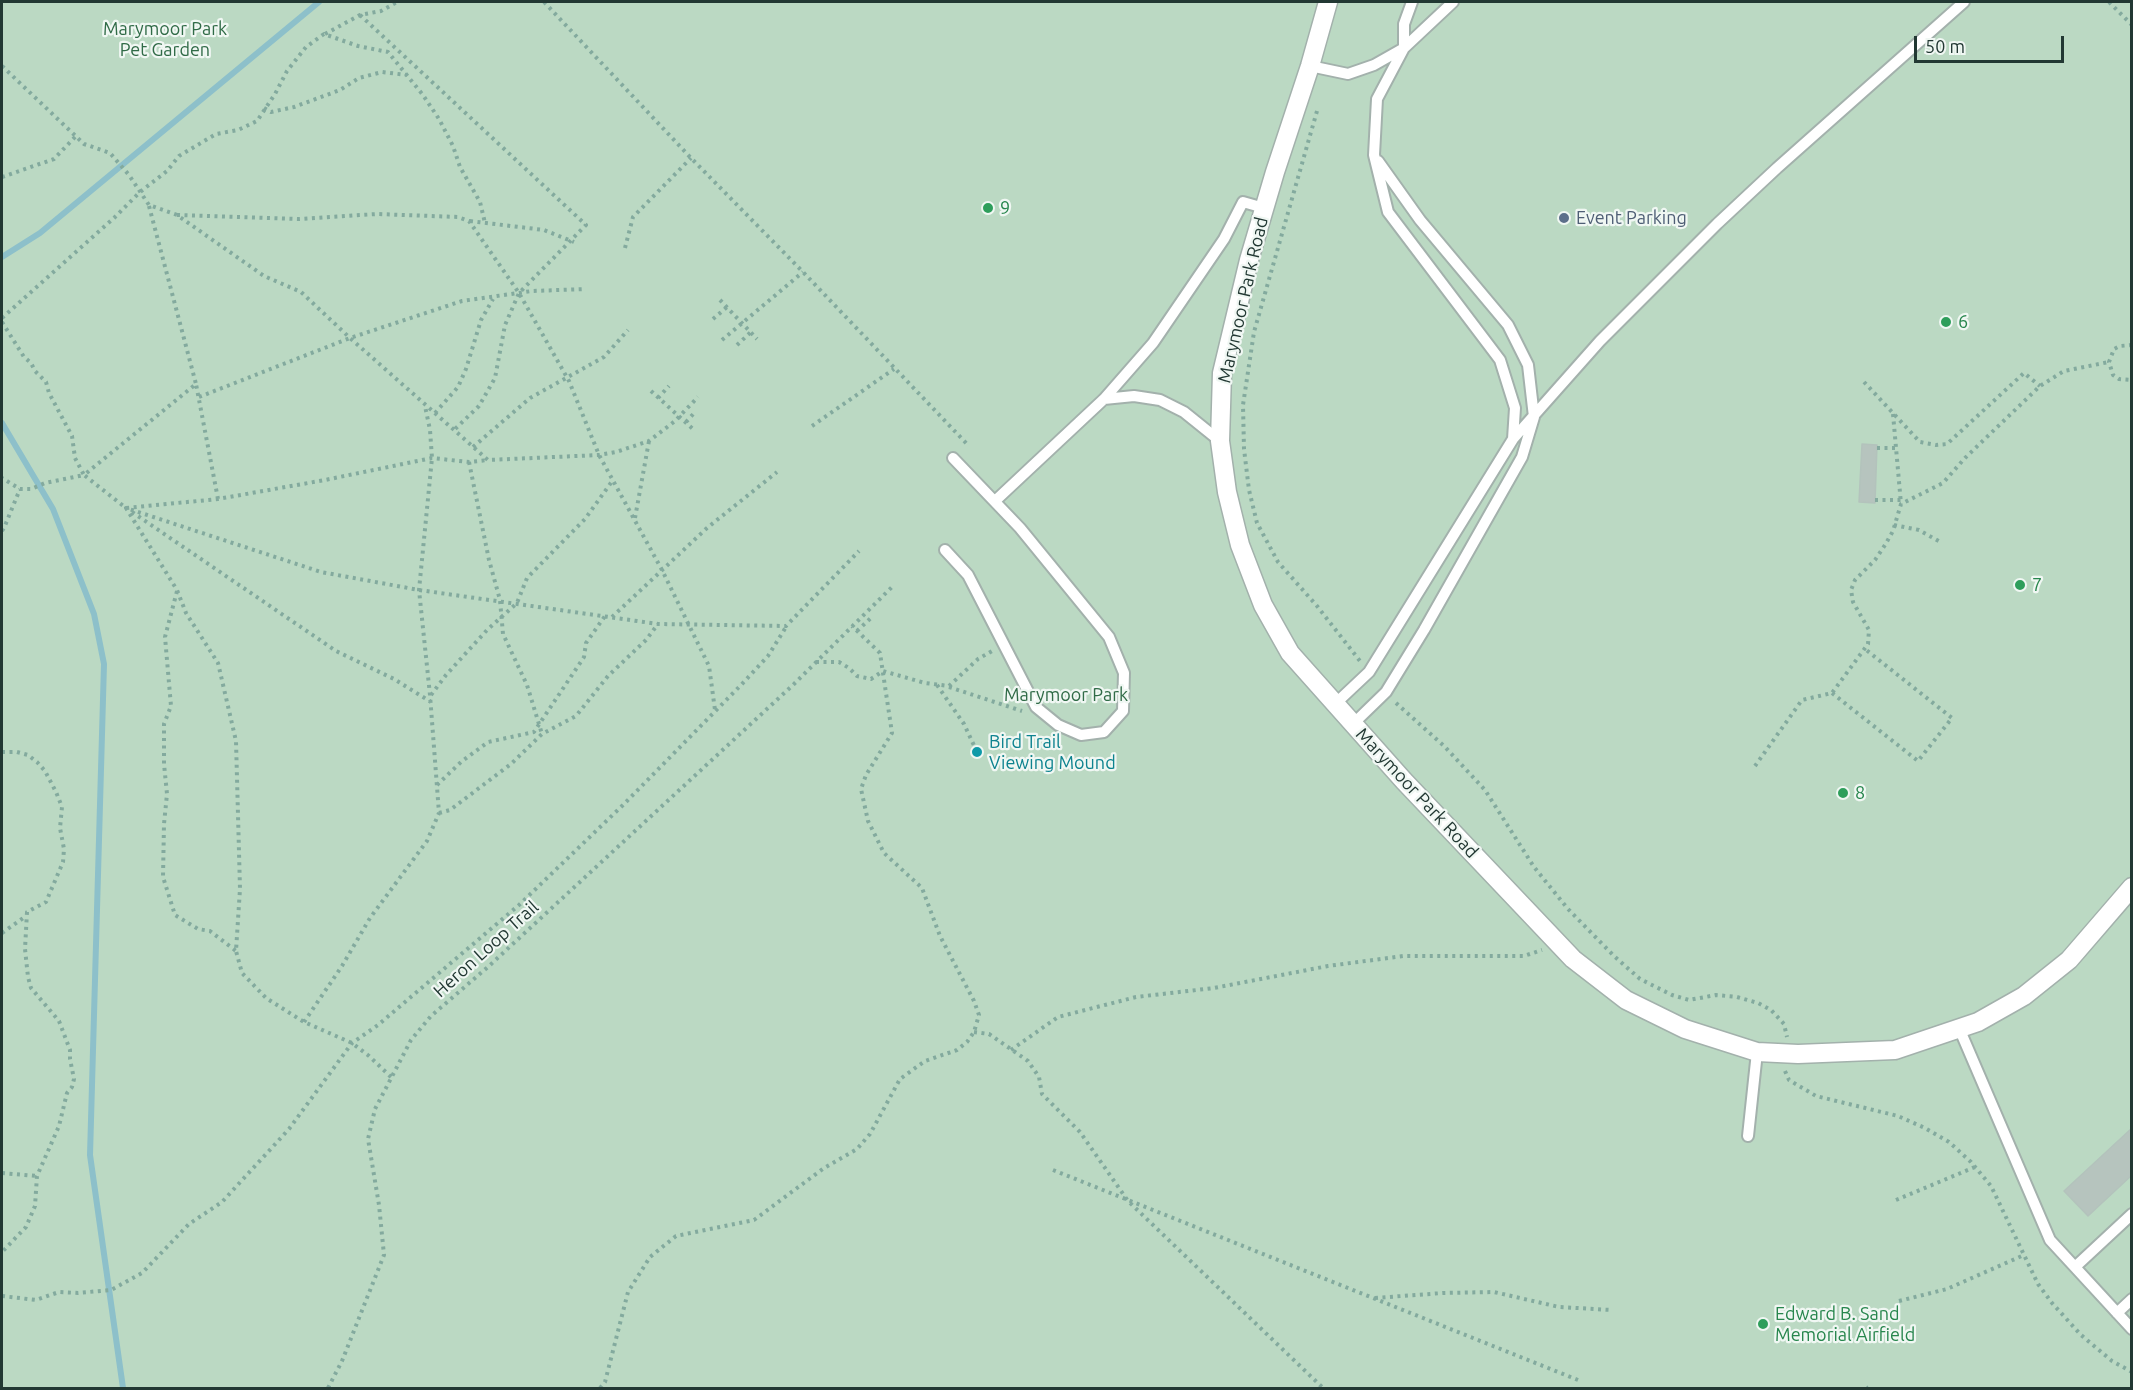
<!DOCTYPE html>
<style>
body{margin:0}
#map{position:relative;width:2133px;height:1390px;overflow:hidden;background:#e0eae5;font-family:Ubuntu,sans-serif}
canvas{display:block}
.frame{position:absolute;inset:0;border:3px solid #223833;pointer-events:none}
.scale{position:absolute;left:1914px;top:36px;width:150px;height:27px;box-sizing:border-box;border:3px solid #223833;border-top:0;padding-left:8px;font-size:18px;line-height:21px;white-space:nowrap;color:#223833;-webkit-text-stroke:4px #f0f7f3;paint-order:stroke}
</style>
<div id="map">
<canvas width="2133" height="1390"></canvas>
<div class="frame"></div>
<div class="scale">50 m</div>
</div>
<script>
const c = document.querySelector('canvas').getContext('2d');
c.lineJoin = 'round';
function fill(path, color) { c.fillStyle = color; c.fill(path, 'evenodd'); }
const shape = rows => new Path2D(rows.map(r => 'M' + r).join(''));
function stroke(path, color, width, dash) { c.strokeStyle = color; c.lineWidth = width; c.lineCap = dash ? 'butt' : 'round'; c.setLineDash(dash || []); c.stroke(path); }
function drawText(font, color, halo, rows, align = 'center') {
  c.font = font + ' Ubuntu,sans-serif'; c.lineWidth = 4.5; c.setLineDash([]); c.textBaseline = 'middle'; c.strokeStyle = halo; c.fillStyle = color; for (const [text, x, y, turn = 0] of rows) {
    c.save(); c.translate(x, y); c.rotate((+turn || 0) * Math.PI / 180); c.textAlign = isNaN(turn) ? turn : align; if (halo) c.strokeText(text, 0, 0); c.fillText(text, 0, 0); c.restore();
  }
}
fill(shape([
 [2,2,2131,2,2131,1388,2,1388]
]), '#bbd9c3');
stroke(shape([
 [2,257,40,233,319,2],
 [2,423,53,509,94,614,104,664,90,1155,123,1388]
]), '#8dc0ca', 6);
const building = shape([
 [1862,444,1877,445,1875,503,1859,502,1862,444],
 [2132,1128,2132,1175,2088,1216,2064,1191,2132,1128]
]);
fill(building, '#b6c4be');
stroke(building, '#b3c3bc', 1.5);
const lane = shape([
 [1310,66,1348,74,1374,65,1404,48,1453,2],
 [1104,399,1134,396,1160,400,1184,412,1220,441],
 [1513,439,1600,341,1717,224,1777,168,1964,2],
 [995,501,1104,399,1153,343,1224,239,1243,202,1264,208],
 [945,550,968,575,1036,707,1058,725,1081,735,1104,732,1123,711,1124,673,1109,637,1020,528,953,458],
 [1335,704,1369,672,1513,439,1515,408,1500,360,1388,212,1374,155,1377,99,1404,48,1404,24,1412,2],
 [1353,724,1386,692,1424,630,1522,457,1534,417,1528,365,1508,325,1420,220,1378,161],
 [1959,1028,2050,1240,2132,1329],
 [1748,1136,1757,1052],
 [2075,1267,2132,1214],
 [2117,1313,2132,1299]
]);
const street = shape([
 [1328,2,1310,66,1275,172,1249,260,1222,373,1220,441,1227,492,1240,545,1263,605,1290,653,1404,781,1573,959,1626,1000,1685,1029,1757,1052,1798,1054,1895,1050,1978,1022,2024,996,2069,960,2132,887]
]);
stroke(lane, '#a3b1ac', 14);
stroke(street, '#a3b1ac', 21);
stroke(shape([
 [544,2,691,158,803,272,967,444],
 [2109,2,2132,25],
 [360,15,586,225,519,293,505,325,495,378,479,406,454,430],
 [325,34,360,15,381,11,397,2],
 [2,66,84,144,110,153,129,175,149,205,177,215,264,276,301,292,350,338,488,460,599,455,616,452,649,441,675,421,698,397],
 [264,108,271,112,294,107,340,90,359,78,382,72,407,75],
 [1317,111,1254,332,1243,405,1244,449,1249,490,1257,523,1278,562,1317,606,1360,661],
 [2,177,54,159,76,136],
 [149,206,196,384],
 [177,215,299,219,377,214,458,217,469,221,519,293,569,381,599,455,662,570,709,666,715,710],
 [470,221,544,230,574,242],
 [625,248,633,217,691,158],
 [720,300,757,339],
 [2,318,114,218,140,192,167,171,179,156,216,134,238,130,257,121,275,94,287,71,306,47,324,34,358,46,388,52,423,95,439,119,453,146,460,167,480,202,485,223],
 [713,319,727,307],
 [2,322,24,357,31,363,35,371,46,382,49,393,72,436,75,458,84,475,45,483,31,489,20,489,2,478],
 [722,340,803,272],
 [737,345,751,332],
 [2132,345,2120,346,2114,349,2109,362,2113,375,2119,379,2132,380],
 [1864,382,1920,442,1936,445,1947,444,2024,373,2040,386],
 [651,391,694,430],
 [199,397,350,338,462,301,532,291,586,289],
 [658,398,669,386],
 [435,413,458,387,466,369,481,320,493,299],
 [1893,414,1901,504],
 [686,422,696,411],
 [812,426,894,369],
 [473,447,530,398,604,357,628,330],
 [1877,448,1895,448],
 [469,462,489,560,500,600,503,634,527,685,542,734],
 [218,499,196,384,84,475,126,508,218,499,325,480,432,458,469,462,488,460],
 [1875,500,1901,500],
 [132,512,336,651,394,679,431,702],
 [635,518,649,441],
 [1894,525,1919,530,1942,543],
 [2,531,4,528,20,489],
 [177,591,165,637,171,706,164,724,164,764,167,794,164,824,163,877,175,915,198,929,210,931,236,951],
 [612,617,707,528,777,472],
 [857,631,873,616],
 [816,662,839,662,849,668,857,676,871,679,883,671,925,683,949,686,978,659,992,651],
 [937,685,964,724,977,752],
 [949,687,1022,711],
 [1832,693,1918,761,1952,718,1865,649],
 [431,695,446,675,487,630,517,603,527,578,585,519,613,480],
 [1396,703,1444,746,1485,790,1534,867,1568,909,1614,956,1640,979,1672,995,1689,1000,1716,995,1737,997,1758,1003,1771,1010,1784,1024,1787,1037],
 [2,752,17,752,28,755,37,762,45,771,56,792,62,807,60,828,64,849,63,862,46,902,27,912,25,949,28,977,31,988,59,1021,70,1050,70,1059,74,1079,72,1087,67,1093,59,1126,37,1176,35,1206,26,1227,2,1252],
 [1755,766,1802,700,1832,693,1868,644,1869,630,1853,602,1851,590,1855,580,1875,560,1885,545,1893,531,1901,504,1943,483,1965,458,2040,386,2064,371,2109,362],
 [437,785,461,762,488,742,534,732,584,657,586,643,605,616],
 [439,813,450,810,511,764,542,734,576,716,608,676,646,640,658,624],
 [2,933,26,916],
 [304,1022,342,966,370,918,427,841,439,813,430,695,419,590,432,458,430,430,425,406],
 [974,1032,989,1034,1028,1061,1039,1077,1042,1094,1080,1132,1128,1201,1323,1388],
 [1011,1050,1058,1017,1136,997,1214,988,1328,966,1403,956,1524,956,1542,950],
 [1785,1071,1789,1080,1816,1096,1898,1116,1925,1128,1949,1142,1971,1162,1991,1186,2038,1284,2052,1303,2081,1335,2112,1361,2132,1372],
 [391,1077,369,1056,352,1043,304,1022,266,998,242,973,236,951,240,889,236,741,218,663,186,613,177,590,126,508,321,572,419,590,658,624,786,626,859,551],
 [1053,1170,1578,1380],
 [2,1173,37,1176],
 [1896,1200,1975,1167],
 [2,1296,36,1300,59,1292,78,1293,111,1290,142,1273,189,1224,222,1202,289,1129,352,1043,378,1025,519,905,623,805,741,685,768,656,786,627],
 [1375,1298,1443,1293,1494,1292,1559,1307,1612,1310],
 [1899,1301,1947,1289,2024,1255],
 [1866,1387,1867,1388],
 [328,1388,342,1361,384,1255,379,1205,368,1139,375,1109,411,1040,431,1016,489,966,794,684,894,585],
 [600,1388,605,1382,628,1292,650,1257,676,1236,754,1220,824,1168,857,1149,870,1134,900,1079,925,1061,957,1050,967,1042,974,1032,979,1015,974,1001,940,936,922,888,884,853,868,821,861,789,866,775,892,733,880,653,852,626]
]), '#83aa9e', 4, [3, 4.5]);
stroke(lane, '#fff', 10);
stroke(street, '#fff', 18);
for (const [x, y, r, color] of [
 [988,208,6,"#2e9e5b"],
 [1564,218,6,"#5c6f8a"],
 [1946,322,6,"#2e9e5b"],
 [2020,585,6,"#2e9e5b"],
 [977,752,6,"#0f9aa8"],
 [1843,793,6,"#2e9e5b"],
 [1763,1324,6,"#2e9e5b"]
]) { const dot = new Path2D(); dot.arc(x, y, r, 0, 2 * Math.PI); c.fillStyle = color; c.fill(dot); stroke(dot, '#f0f7f3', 2); }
drawText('18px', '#306b47', '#f0f7f3', [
 ["Marymoor Park",165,29],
 ["Pet Garden",165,50],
 ["Marymoor Park",1066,695]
]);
drawText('18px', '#27864d', '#f0f7f3', [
 ["9",1000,208],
 ["6",1958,322],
 ["7",2032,585],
 ["8",1855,793],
 ["Edward B. Sand",1775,1314],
 ["Memorial Airfield",1775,1335]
], 'left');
drawText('18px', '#4e5e75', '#f0f7f3', [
 ["Event Parking",1576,218]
], 'left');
drawText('18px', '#223833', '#f0f7f3', [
 ["Marymoor Park Road",1243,300,-77],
 ["Marymoor Park Road",1417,793,47],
 ["Heron Loop Trail",486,949,-42]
]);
drawText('18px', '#0d838f', '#f0f7f3', [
 ["Bird Trail",989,742],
 ["Viewing Mound",989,763]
], 'left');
</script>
